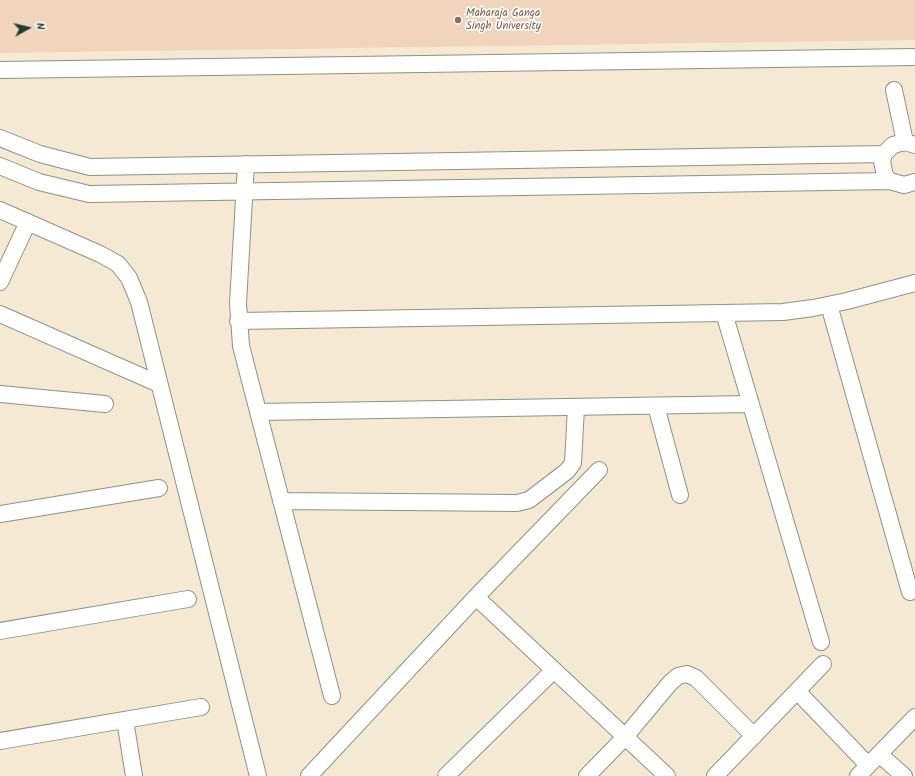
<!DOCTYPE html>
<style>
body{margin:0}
#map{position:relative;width:915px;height:776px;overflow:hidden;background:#f5e9d3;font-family:Kalam,sans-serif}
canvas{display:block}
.north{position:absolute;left:8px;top:8px;width:40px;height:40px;-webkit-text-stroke:3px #fdfcf7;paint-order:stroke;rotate:82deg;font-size:11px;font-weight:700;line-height:16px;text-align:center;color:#1f3d34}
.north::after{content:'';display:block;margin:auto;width:14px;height:18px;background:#1f3d34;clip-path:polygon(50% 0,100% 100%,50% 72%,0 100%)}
</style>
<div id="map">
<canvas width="915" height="776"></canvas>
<div class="north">N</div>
</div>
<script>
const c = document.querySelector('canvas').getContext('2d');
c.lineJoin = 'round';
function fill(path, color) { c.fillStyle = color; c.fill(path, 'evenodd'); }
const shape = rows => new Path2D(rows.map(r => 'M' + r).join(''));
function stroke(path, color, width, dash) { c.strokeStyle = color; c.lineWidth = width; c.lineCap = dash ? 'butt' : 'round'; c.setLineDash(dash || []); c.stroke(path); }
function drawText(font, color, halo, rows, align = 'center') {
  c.font = font + ' Kalam,sans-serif'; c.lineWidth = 3.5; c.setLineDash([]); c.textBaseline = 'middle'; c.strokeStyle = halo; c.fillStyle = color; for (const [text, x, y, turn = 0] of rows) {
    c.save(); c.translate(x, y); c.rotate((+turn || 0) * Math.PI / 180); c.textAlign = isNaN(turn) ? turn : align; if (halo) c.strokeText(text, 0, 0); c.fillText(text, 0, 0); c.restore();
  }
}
fill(shape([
 [0,0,915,0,915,40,0,53]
]), '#f0d5bc');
const minor = shape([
 [0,70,915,57],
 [894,90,905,142],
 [0,138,40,154,90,167,884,154],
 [915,145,905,142,893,145,884,154,882,161,885,176,890,181,904,185,915,182],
 [246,164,238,303,241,346,332,696],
 [0,166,39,182,89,194,890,181],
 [0,210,100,254,118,264,129,278,139,302,258,776],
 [0,282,28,222],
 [829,305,910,592],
 [724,313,821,642],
 [0,314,159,384],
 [238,321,783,312,813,308,847,301,915,283],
 [0,394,105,404],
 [656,406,680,495],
 [258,412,751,404],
 [281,501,517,503,529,500,567,471,573,463,576,407],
 [0,514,159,488],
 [476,597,667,776],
 [0,631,188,599],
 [797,691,868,765],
 [125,720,134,776],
 [0,741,201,707],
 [879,754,904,776],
 [309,776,476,597,599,470],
 [446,776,554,670],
 [587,776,625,737,670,683,678,676,687,674,696,678,754,736],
 [715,776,823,664],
 [858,776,915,717]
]);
stroke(minor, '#8a9384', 18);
stroke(minor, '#fff', 16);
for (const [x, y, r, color] of [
 [458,20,4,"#8d6e63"]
]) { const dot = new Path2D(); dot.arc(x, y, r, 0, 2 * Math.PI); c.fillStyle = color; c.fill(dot); stroke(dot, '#fdfcf7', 1.5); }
drawText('11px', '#785e54', '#fdfcf7', [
 ["Maharaja Ganga",466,14],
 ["Singh University",466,27]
], 'left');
</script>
